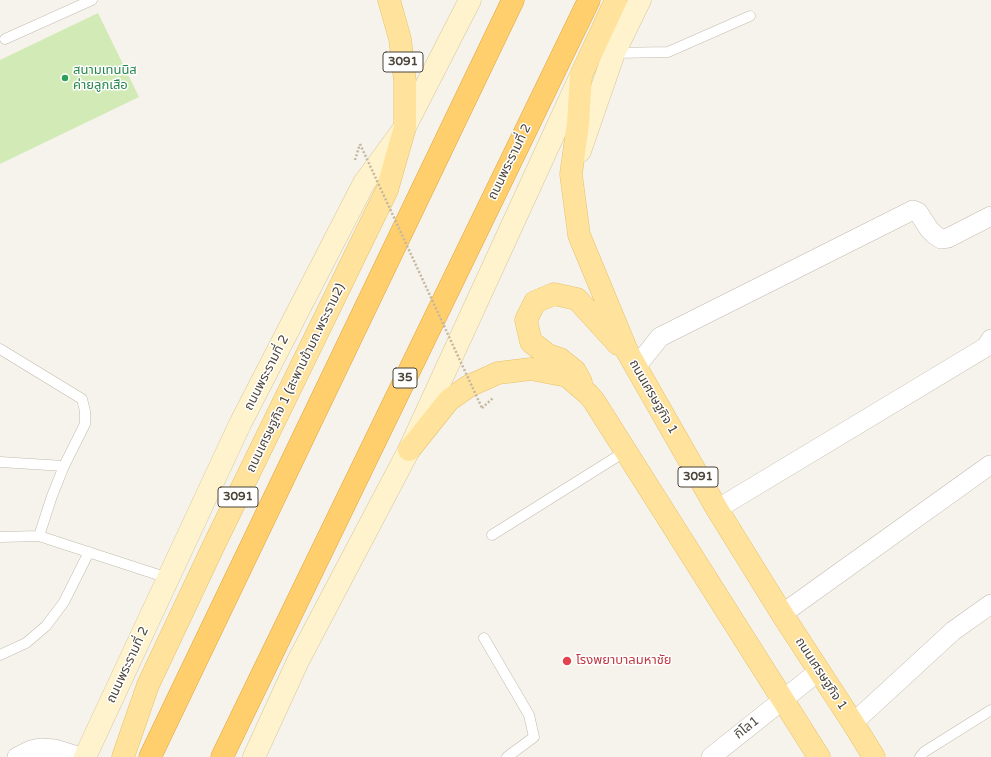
<!DOCTYPE html>
<meta charset="utf-8">
<style>
body{margin:0}
canvas{display:block;background:#f6f3ec}
</style>
<canvas width="991" height="757"></canvas>
<script>
const c = document.querySelector('canvas').getContext('2d');
c.lineJoin = 'round';
function fill(path, color) { c.fillStyle = color; c.fill(path, 'evenodd'); }
const shape = rows => new Path2D(rows.map(r => 'M' + r).join(''));
function stroke(path, color, width, dash) { c.strokeStyle = color; c.lineWidth = width; c.lineCap = dash ? 'butt' : 'round'; c.setLineDash(dash || []); c.stroke(path); }
function drawText(font, color, halo, rows, align = 'center') {
  c.font = font + ' "Varela Round","Noto Sans Thai",sans-serif'; c.lineWidth = 3; c.setLineDash([]); c.textBaseline = 'middle'; c.strokeStyle = halo; c.fillStyle = color; for (const [text, x, y, turn = 0] of rows) {
    c.save(); c.translate(x, y); c.rotate((+turn || 0) * Math.PI / 180); c.textAlign = isNaN(turn) ? turn : align; if (halo) c.strokeText(text, 0, 0); c.fillText(text, 0, 0); c.restore();
  }
}
fill(shape([
 [98,13,139,97,0,164,0,60]
]), '#d2eab5');
const lane = shape([
 [5,39,92,0],
 [614,53,668,52,750,16],
 [0,349,82,399,85,411,85,424,64,466,52,496,39,536],
 [0,462,64,466],
 [492,535,626,451],
 [0,537,39,536,168,578],
 [484,638,529,715,534,737,507,757],
 [0,655,26,643,46,626,64,602,89,552],
 [920,757,924,752,991,710]
]);
const street = shape([
 [636,367,660,337,913,210,918,212,929,229,935,235,941,239,948,238,991,216],
 [717,509,986,347,991,339],
 [782,614,990,465],
 [853,723,953,631,991,604],
 [17,757,31,750,40,748,55,749,81,757],
 [711,757,819,671]
]);
const secondary = shape([
 [580,151,614,53,640,0],
 [85,757,240,424,364,183,405,127,470,0],
 [254,757,298,661,409,450,581,75]
]);
const primary = shape([
 [616,0,581,75,578,124,571,174,579,235,627,351,636,367,717,509,782,614,853,723,874,757],
 [581,382,575,371,560,359,548,355,531,342,526,320,535,302,554,294,577,299,618,344],
 [409,450,449,400,469,386,498,373,531,369,567,376,588,394,594,401,819,757],
 [123,757,148,685,214,545,387,190,405,127,405,81,400,39,389,0]
]);
const highway = shape([
 [150,757,513,0],
 [222,757,589,0]
]);
stroke(lane, '#c2bbae', 11);
stroke(street, '#c2bbae', 20);
stroke(secondary, '#d6c79b', 23);
stroke(primary, '#e6c16a', 23);
stroke(highway, '#e0a43c', 23);
stroke(shape([
 [355,160,360,144],
 [482,408,493,398]
]), '#c4b79f', 2.5, [2, 2]);
stroke(lane, '#fff', 10);
stroke(street, '#fff', 19);
stroke(secondary, '#fff3cd', 22);
stroke(primary, '#ffe39c', 22);
stroke(highway, '#ffcf6e', 22);
stroke(shape([
 [360,144,482,408]
]), '#c4b79f', 2.5, [2, 2]);
for (const [x, y, r, color] of [
 [65,78,4,"#2e9e5b"],
 [567,661,5,"#e0444e"]
]) { const dot = new Path2D(); dot.arc(x, y, r, 0, 2 * Math.PI); c.fillStyle = color; c.fill(dot); stroke(dot, '#fff', 1.5); }
for (const [x, y, w] of [
 [403,62,40],
 [405,378,24],
 [698,477,40],
 [238,497,40]
]) { const box = new Path2D(); box.roundRect(x - w / 2, y - 10, w, 20, 3); c.fillStyle = '#fff'; c.fill(box); stroke(box, '#4b4439', 1); }
drawText('bold 12px', '#4b4439', null, [
 ["3091",403,62],
 ["35",405,378],
 ["3091",698,477],
 ["3091",238,497]
]);
drawText('13px', '#27864d', '#fff', [
 ["สนามเทนนิส",73,71],
 ["ค่ายลูกเสือ",73,86]
], 'left');
drawText('13px', '#4b4439', '#fff', [
 ["ถนนพระรามที่ 2",510,162,-64],
 ["ถนนพระรามที่ 2",267,373,-63],
 ["ถนนเศรษฐกิจ 1 (สะพานข้ามถ.พระราม2)",296,378,-64],
 ["ถนนเศรษฐกิจ 1",653,397,60],
 ["ถนนพระรามที่ 2",128,665,-65],
 ["ถนนเศรษฐกิจ 1",821,674,57],
 ["กิโล1",747,728,-39]
]);
drawText('13px', '#be3a42', '#fff', [
 ["โรงพยาบาลมหาชัย",576,661]
], 'left');
</script>
